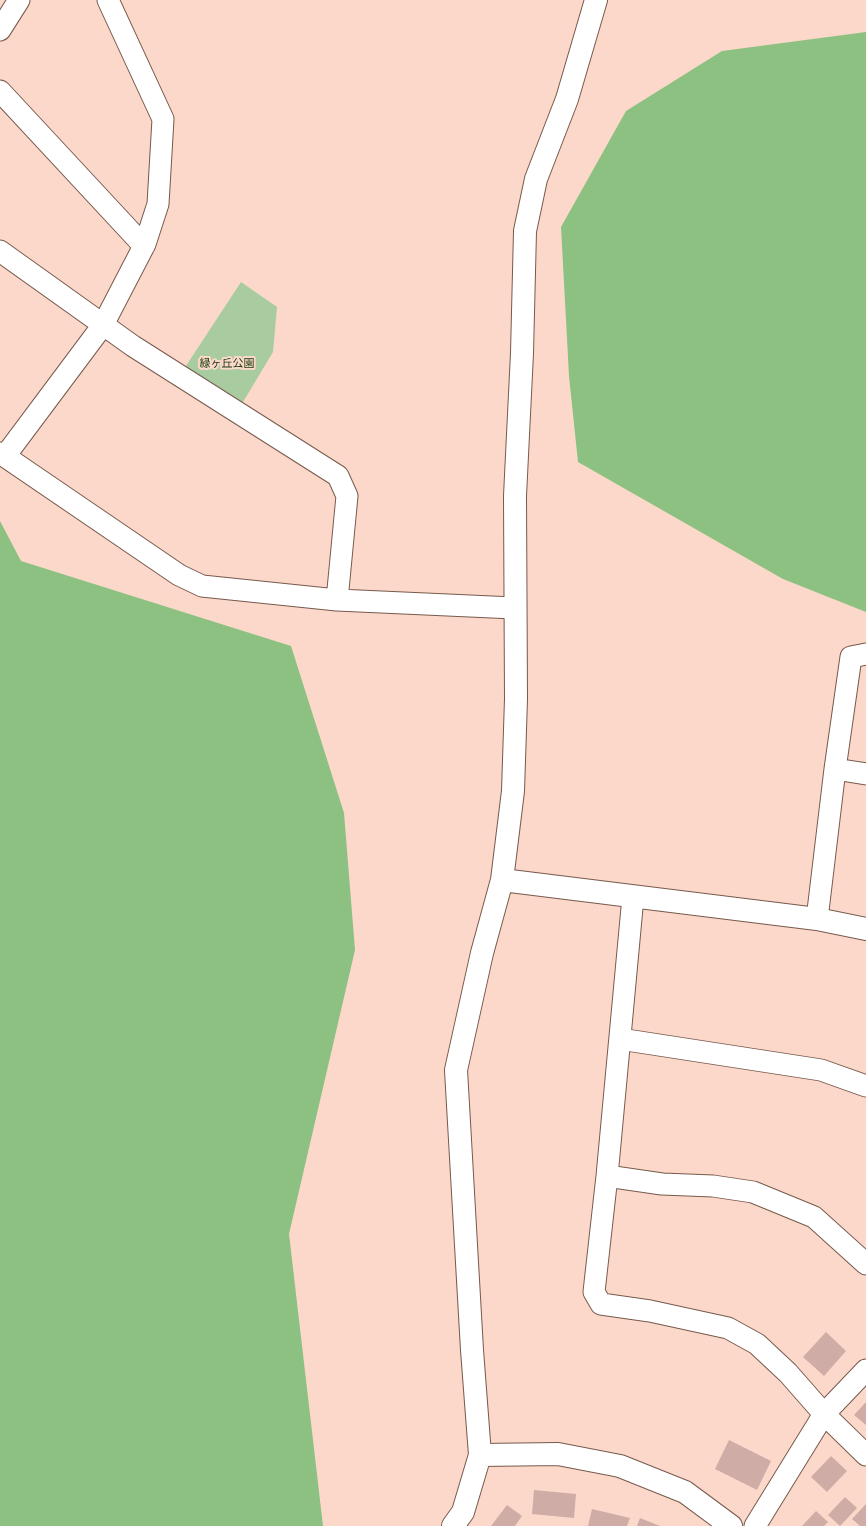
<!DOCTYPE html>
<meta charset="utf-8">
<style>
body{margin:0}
canvas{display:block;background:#fbd8c9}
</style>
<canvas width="866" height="1526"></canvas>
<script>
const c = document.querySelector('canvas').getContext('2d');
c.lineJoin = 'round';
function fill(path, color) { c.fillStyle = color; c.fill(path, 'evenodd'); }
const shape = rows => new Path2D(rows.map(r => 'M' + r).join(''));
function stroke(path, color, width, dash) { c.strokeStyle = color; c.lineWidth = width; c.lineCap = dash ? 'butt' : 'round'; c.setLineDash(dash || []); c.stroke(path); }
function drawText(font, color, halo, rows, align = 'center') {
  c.font = font + ' "PT Sans Narrow","Noto Sans JP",sans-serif'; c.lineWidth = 4; c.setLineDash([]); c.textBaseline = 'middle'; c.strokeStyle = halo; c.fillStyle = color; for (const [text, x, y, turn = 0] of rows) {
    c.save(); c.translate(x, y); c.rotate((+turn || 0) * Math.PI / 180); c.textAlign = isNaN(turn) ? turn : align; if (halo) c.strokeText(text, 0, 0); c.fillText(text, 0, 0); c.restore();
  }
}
fill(shape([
 [241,282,277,307,273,352,237,412,180,375]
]), '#a8cca0');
fill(shape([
 [866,32,866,612,783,579,578,462,569,376,561,227,626,111,722,51],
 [0,521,21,561,291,646,344,813,355,950,289,1234,323,1526,0,1526]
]), '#8cc182');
fill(shape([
 [826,1332,846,1351,824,1376,803,1357],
 [866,1402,866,1425,854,1415],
 [729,1440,771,1461,757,1490,715,1469],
 [831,1456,847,1471,827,1492,811,1477],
 [534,1490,576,1494,574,1518,532,1514],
 [845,1497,857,1508,840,1526,828,1515],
 [866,1504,866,1526,860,1526,852,1519],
 [507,1505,522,1516,515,1526,491,1526],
 [592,1509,630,1518,627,1526,588,1526],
 [816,1511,828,1522,824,1526,802,1526],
 [640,1518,660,1526,637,1526]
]), '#d0aca6');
const minor = shape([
 [0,30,19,0],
 [0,91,144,246],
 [0,251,133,346,338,476,347,496,337,600],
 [0,453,179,575,202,586,337,600,514,608],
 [5,456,103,325,145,244,158,204,163,119,108,0],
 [835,769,866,774],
 [633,897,607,1176,594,1292,601,1304,650,1311,728,1328,757,1344,788,1373,824,1414,866,1455],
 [817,919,835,769,851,657,866,654],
 [620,1039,821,1070,866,1086],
 [607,1176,662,1184,713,1186,753,1192,814,1217,866,1264],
 [755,1526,824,1414,866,1370]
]);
const tertiary = shape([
 [502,880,817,919,866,929],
 [480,1455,558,1454,620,1466,685,1492,731,1526],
 [453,1526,463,1512,480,1455,472,1350,456,1070,482,953,502,880,513,791,516,699,515,496,522,353,525,231,536,179,567,99,596,0]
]);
stroke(minor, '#775a4d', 23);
stroke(tertiary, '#775a4d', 24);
stroke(minor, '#fff', 21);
stroke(tertiary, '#fff', 22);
drawText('11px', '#16390e', '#fbd8c9', [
 ["緑ヶ丘公園",227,364]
]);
</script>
